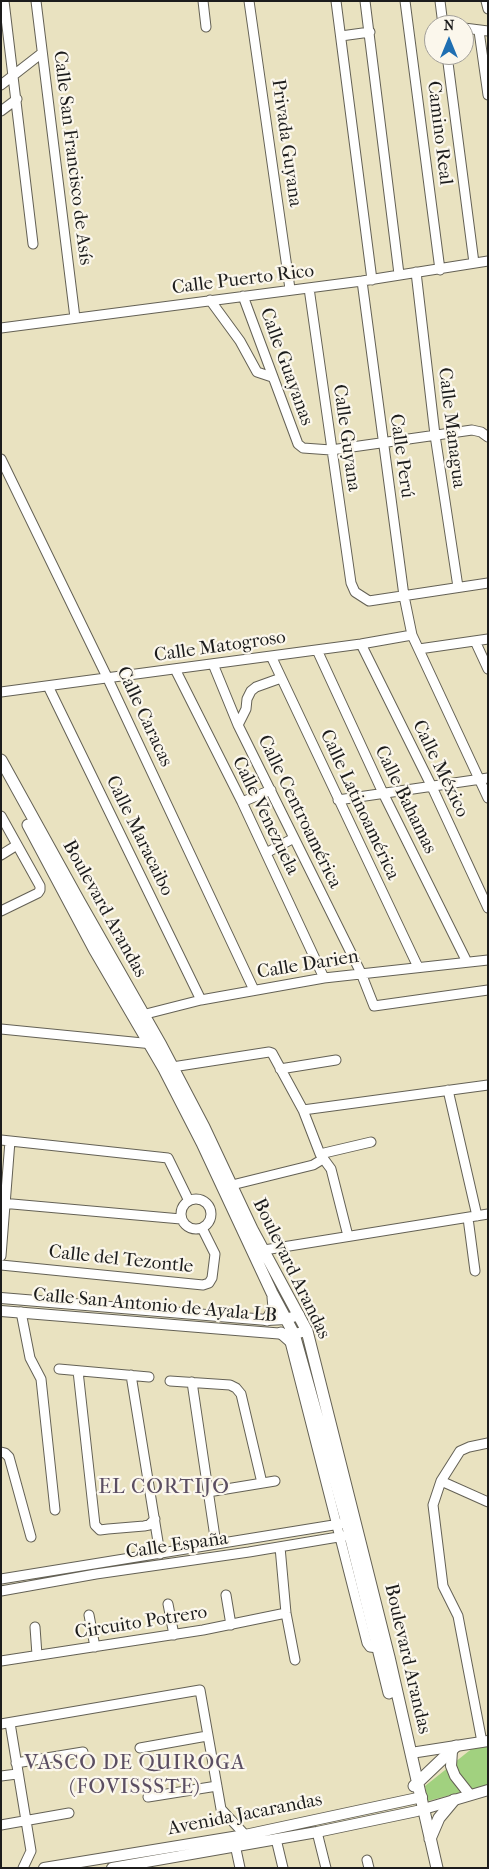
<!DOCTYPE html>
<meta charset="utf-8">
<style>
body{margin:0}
#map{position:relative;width:489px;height:1869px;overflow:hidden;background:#e9e2c0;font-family:"IM FELL French Canon",serif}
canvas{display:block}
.frame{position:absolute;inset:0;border:2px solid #1c1c1c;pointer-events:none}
.north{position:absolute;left:424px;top:15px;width:50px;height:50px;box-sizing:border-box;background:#fbf7ec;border:1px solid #a29f99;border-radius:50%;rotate:0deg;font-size:14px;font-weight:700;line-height:20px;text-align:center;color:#1c1c1c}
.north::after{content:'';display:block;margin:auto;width:18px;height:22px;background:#1f6fb2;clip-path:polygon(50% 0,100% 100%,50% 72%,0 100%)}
</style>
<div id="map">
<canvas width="489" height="1869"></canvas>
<div class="frame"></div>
<div class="north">N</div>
</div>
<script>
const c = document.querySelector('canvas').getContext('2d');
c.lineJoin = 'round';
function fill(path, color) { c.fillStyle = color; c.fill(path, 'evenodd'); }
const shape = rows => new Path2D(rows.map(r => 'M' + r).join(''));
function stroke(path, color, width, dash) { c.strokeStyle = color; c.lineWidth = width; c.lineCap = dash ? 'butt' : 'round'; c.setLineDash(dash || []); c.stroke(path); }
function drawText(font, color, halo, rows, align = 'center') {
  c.font = font + ' "IM FELL French Canon",serif'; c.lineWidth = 4.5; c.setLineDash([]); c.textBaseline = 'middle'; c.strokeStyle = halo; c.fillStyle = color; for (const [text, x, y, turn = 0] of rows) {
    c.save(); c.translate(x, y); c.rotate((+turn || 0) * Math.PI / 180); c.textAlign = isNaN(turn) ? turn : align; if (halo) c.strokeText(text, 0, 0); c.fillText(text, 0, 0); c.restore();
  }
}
fill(shape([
 [488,1745,488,1785,428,1801,425,1786,474,1747]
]), '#a1d17f');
const minor = shape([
 [4,1,33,244],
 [36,1,75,318],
 [203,1,206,27],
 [249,1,290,289],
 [336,1,372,280],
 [365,1,399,274],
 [405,1,440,270],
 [440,1,443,25],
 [486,1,488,9],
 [464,28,488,31],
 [479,31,488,95],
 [341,36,370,32],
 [447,55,474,263],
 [1,85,42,53],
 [1,111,17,99],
 [416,272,435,435,458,587],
 [362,281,404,596,412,635,488,798],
 [309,288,351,583,355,592,369,601,488,583],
 [243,296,298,444,303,448,331,450,472,430,481,432,488,437],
 [210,300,240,341,257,372,272,377],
 [1,328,362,281,488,261],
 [1,459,108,679,254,990],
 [475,641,488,669],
 [361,644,432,787,488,908],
 [419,649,488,639],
 [317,650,383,793,467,962],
 [271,656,418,967],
 [213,664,238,725,361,973,374,1006,488,990],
 [175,669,242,802,324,978],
 [48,686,201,1000],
 [1,692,361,644,412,635],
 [238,725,246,709,247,699,251,691,256,687,281,678],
 [338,800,488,778],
 [242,802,271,790],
 [1,816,40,886,40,890,38,893,1,911],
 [266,853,294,838],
 [1,855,17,845],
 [138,1016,201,1000,324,978,488,960],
 [1,1029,153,1044],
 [166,1068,269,1052,272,1053,303,1110,320,1154,331,1169,348,1236],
 [280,1069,336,1060],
 [448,1090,477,1216],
 [303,1110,488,1085],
 [1,1140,168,1158,189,1201],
 [320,1154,371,1142],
 [232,1185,313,1165,323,1159],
 '181 1214a15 15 0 1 1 30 0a15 15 0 1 1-30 0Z',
 [1,1203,181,1219],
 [468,1218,475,1271],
 [258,1251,488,1214],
 [1,1256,10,1141],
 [1,1265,203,1285,209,1283,212,1278,215,1254,202,1228],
 [21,1312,30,1358,41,1379,55,1510],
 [290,1342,367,1643,370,1647,378,1648],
 [59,1369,149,1377],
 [78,1371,95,1525,100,1530,108,1529,144,1526,149,1525,155,1519],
 [131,1375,160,1554],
 [170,1381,230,1385,236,1388,241,1394,262,1483],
 [192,1382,216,1544],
 [1,1452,5,1453,9,1457,31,1537],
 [441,1481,488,1502],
 [208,1492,275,1481],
 [280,1547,286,1613,295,1660],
 [1,1579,352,1522],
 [1,1591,96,1574,249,1552,356,1534],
 [226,1595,231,1625],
 [168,1604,174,1635],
 [89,1615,95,1647],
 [35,1627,37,1655],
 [1,1661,203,1630,286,1613],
 [10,1723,31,1851,23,1868],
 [1,1724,200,1690,221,1809,248,1838],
 [482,1742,458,1616,443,1586,433,1505,441,1481,460,1451,469,1447,488,1443],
 [140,1748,207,1736],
 [16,1763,83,1752],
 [1,1776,17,1774],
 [148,1797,217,1786],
 [1,1825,69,1813],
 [317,1832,326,1868],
 [276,1839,283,1868],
 [234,1840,240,1868],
 [367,1860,369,1868]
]);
const tertiary = shape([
 [1,1298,267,1320,286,1319,299,1315],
 [1,1311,285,1334,294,1334,307,1331],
 [452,1751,451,1766,455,1776,470,1795],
 [411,1753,488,1741],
 [44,1868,245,1835,422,1797],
 [112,1868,317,1832,417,1811,488,1790]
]);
const secondary = shape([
 [1,760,79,901,161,1045,204,1127,252,1229,307,1331,389,1657,437,1868],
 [28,825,94,949,164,1069,202,1143,272,1293,294,1334,347,1523,389,1693],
 [267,1320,274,1308,273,1297],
 [281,1333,298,1348],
 [414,1786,456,1746],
 [430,1839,439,1818,454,1800]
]);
stroke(minor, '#646155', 11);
stroke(tertiary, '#646155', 12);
stroke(secondary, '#646155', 13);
stroke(minor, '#fff', 9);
stroke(tertiary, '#fff', 10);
stroke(secondary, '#fff', 11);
drawText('19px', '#1c1c1c', '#fbf7ec', [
 ["Camino Real",439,133,83],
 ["Privada Guyana",286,143,82],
 ["Calle San Francisco de Asís",72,158,83],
 ["Calle Puerto Rico",243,280,-7],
 ["Calle Guayanas",286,367,70],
 ["Calle Managua",451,428,83],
 ["Calle Guyana",346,438,82],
 ["Calle Perú",401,456,82],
 ["Calle Matogroso",220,647,-8],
 ["Calle Caracas",144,717,65],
 ["Calle México",440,769,64],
 ["Calle Bahamas",405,800,64],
 ["Calle Latinoamérica",359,805,65],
 ["Calle Centroamérica",299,812,64],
 ["Calle Venezuela",265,816,64],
 ["Calle Maracaibo",139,836,64],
 ["Boulevard Arandas",104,909,61],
 ["Calle Darien",308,965,-9],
 ["Calle del Tezontle",121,1260,6],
 ["Boulevard Arandas",291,1269,64],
 ["Calle San Antonio de Ayala LB",155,1306,5],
 ["Calle España",177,1546,-8],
 ["Circuito Potrero",141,1623,-9],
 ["Boulevard Arandas",407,1659,77],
 ["Avenida Jacarandas",245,1815,-11]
]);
c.letterSpacing = '1px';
drawText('21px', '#5b4e62', '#fbf7ec', [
 ["EL CORTIJO",164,1488],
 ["VASCO DE QUIROGA",135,1764],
 ["(FOVISSSTE)",135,1788]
]);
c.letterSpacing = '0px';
</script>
